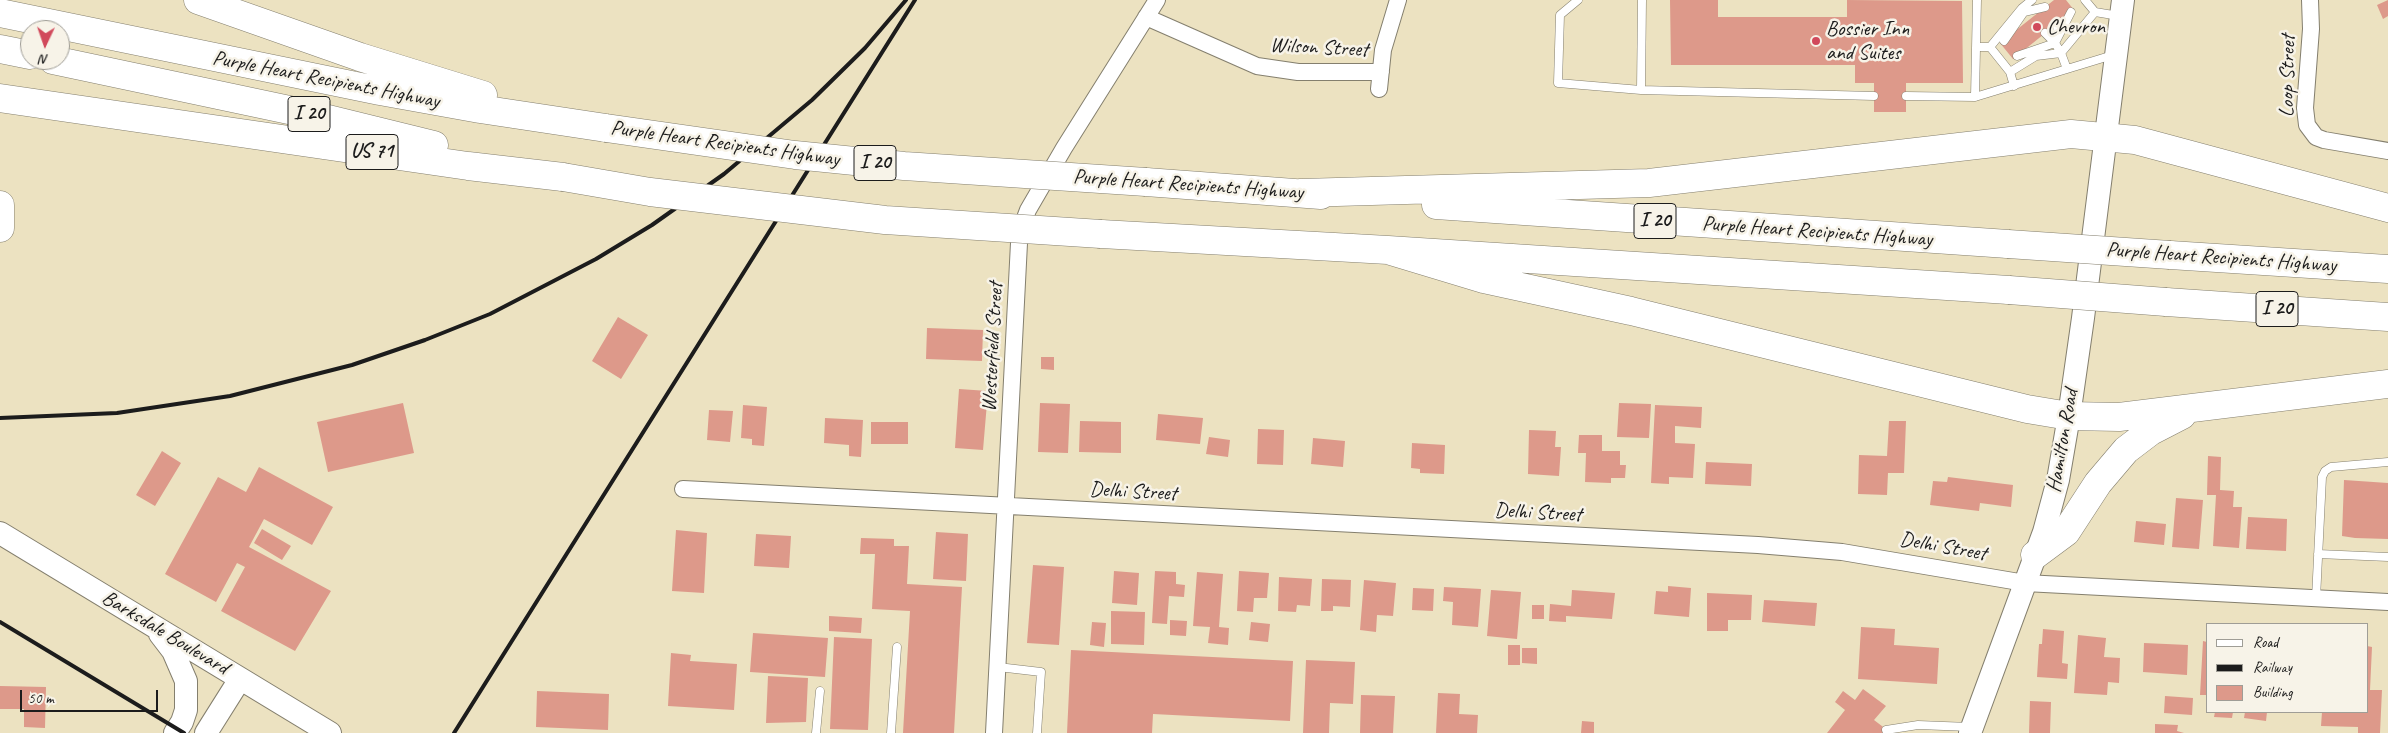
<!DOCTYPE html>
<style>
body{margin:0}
#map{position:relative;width:2388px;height:733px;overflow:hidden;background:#ece2c1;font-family:Caveat,sans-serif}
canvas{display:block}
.legend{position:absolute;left:2206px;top:623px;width:162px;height:90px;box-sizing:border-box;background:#f7f3e8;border:1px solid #9f9d96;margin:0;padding:6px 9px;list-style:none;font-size:15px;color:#1c1c1c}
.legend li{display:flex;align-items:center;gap:10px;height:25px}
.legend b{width:25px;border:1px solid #9f9d96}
.north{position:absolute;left:20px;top:20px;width:50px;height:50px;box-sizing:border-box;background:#f7f3e8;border:1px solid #9f9d96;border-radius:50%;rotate:183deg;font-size:14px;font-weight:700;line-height:20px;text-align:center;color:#1c1c1c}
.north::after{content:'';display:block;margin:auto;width:18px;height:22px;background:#d1495b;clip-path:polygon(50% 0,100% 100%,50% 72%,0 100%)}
.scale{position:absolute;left:20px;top:690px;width:138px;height:22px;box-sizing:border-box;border:2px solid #1c1c1c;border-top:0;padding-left:6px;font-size:15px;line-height:18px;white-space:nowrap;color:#1c1c1c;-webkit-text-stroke:4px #f7f3e8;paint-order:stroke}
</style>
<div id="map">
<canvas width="2388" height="733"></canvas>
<ul class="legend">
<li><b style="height:6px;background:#fff"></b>Road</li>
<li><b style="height:6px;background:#1c1c1c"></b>Railway</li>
<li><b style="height:14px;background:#dd998a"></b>Building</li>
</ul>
<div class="north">N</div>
<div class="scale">50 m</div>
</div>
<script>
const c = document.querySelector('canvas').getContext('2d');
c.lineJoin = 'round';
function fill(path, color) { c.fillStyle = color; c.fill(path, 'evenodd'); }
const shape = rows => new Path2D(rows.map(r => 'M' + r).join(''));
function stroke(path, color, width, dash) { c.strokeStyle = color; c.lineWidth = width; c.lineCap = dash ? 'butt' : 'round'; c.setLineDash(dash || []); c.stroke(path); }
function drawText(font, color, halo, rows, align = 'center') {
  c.font = font + ' Caveat,sans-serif'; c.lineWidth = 5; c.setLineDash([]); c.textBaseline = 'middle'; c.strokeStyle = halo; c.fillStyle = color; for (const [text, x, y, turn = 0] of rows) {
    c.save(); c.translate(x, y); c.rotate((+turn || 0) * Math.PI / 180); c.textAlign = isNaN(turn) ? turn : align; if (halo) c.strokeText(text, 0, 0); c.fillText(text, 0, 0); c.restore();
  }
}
fill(shape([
 [1670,0,1718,0,1718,17,1847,17,1847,0,1962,1,1963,83,1906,83,1906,112,1874,112,1874,83,1855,83,1855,65,1671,65],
 [2054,0,2066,0,2074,10,2013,59,2000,43],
 [2388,0,2388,16,2383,19,2377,5],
 [618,317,648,335,621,379,592,361],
 [927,328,983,330,982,361,926,359],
 [1041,357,1054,357,1054,370,1041,369],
 [959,389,988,391,983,450,955,448],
 [403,403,414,453,328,472,317,422],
 [1040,403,1070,404,1068,453,1038,452],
 [1619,403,1651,404,1649,438,1617,437],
 [743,405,767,407,764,446,752,445,752,439,741,438],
 [1655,405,1702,407,1701,428,1675,426,1675,443,1695,444,1693,478,1669,477,1669,484,1651,483],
 [709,410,733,411,730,442,707,440],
 [1158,414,1203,418,1200,444,1156,440],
 [825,418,863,420,861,457,849,456,849,445,824,443],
 [1080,421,1121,422,1121,453,1079,452],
 [1889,421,1906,421,1904,473,1888,473,1887,495,1858,494,1859,455,1887,456],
 [871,422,908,422,908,444,871,444],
 [1258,429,1284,430,1283,465,1257,464],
 [1529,430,1556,431,1555,447,1561,447,1559,476,1528,474],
 [1579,435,1602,435,1602,451,1620,451,1620,465,1626,465,1625,478,1611,478,1611,483,1585,482,1586,453,1578,453],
 [1209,437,1230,440,1228,457,1206,454],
 [1313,438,1345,441,1343,467,1311,464],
 [1412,443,1445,445,1444,474,1420,473,1420,469,1411,468],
 [162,451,181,463,155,506,136,495],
 [2208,456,2221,457,2220,490,2234,491,2233,507,2242,507,2239,548,2213,546,2216,495,2207,495],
 [1706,462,1752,464,1751,486,1705,484],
 [259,467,333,507,312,545,264,519,249,547,331,591,295,651,221,611,245,567,237,563,216,602,165,574,218,477,246,492],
 [1948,477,2013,485,2011,507,1980,503,1979,511,1930,505,1933,481,1947,482],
 [2344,480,2388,483,2388,539,2355,538,2342,536],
 [2176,498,2203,500,2199,549,2172,547],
 [2248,517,2287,519,2286,551,2246,549],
 [2136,521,2166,524,2164,545,2134,542],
 [262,529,291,546,282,560,254,543],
 [676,530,707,533,704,593,672,591],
 [936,532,968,534,966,581,933,579],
 [756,534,791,536,789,568,754,566],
 [861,538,894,539,894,546,909,546,907,584,962,587,954,733,903,733,910,611,872,609,875,554,860,554],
 [1033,565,1064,567,1059,645,1027,643],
 [1114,571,1139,573,1137,605,1112,603],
 [1155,571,1176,572,1176,584,1185,585,1184,597,1169,596,1167,624,1152,623],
 [1239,571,1269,573,1267,598,1254,598,1253,612,1237,611],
 [1197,572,1223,574,1219,627,1229,628,1228,645,1208,643,1210,627,1193,626],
 [1279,577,1312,579,1310,606,1297,605,1296,612,1278,611],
 [1322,579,1351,580,1350,607,1333,606,1333,611,1321,611],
 [1364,580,1396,583,1393,616,1377,615,1376,632,1360,630],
 [1668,586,1691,588,1689,617,1654,614,1656,591,1668,592],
 [1444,587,1481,589,1478,627,1452,625,1453,602,1443,601],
 [1413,588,1434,589,1433,611,1412,610],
 [1491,590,1521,592,1517,639,1487,636],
 [1572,590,1615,593,1612,619,1566,616,1566,622,1549,621,1550,604,1571,606],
 [1707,593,1752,595,1751,620,1728,620,1728,631,1707,631],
 [1764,600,1817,603,1815,626,1762,622],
 [1532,605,1544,605,1544,619,1532,619],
 [1111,611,1145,612,1144,645,1111,644],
 [829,616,862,618,861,633,829,631],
 [1170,620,1187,621,1186,636,1170,635],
 [1092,622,1106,623,1104,647,1090,645],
 [1251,622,1270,624,1268,642,1249,640],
 [1861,627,1895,629,1894,645,1939,648,1937,684,1858,679],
 [2043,629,2064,631,2062,663,2068,664,2067,679,2037,677,2039,644,2042,644],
 [753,633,828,638,825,677,750,672],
 [2078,635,2106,638,2104,657,2120,658,2119,683,2108,682,2107,695,2074,693],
 [834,637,872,639,868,730,830,729],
 [2203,641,2207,642,2207,695,2200,695],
 [2144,643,2188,645,2187,675,2143,672],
 [1508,645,1520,645,1520,665,1508,665],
 [2367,646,2372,647,2370,690,2382,690,2380,733,2358,733,2358,727,2321,726,2322,712,2367,712],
 [1522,648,1537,648,1537,664,1522,663],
 [1071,650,1293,661,1290,721,1153,714,1152,733,1067,733],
 [671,653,691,655,690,661,737,664,734,710,668,706],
 [1306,660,1355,662,1353,704,1330,703,1329,733,1303,733],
 [768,676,808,678,806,722,766,723],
 [0,686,46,687,45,728,24,727,24,709,0,709],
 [1863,689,1886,706,1874,720,1891,733,1827,733,1845,710,1835,702,1843,691,1855,700],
 [537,691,609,694,608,730,536,727],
 [1438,693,1460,694,1459,714,1478,715,1477,733,1436,733],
 [1361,695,1395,696,1393,733,1360,733],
 [2165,696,2193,698,2192,715,2164,713],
 [2030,701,2051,702,2050,733,2029,733],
 [2215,712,2233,712,2232,718,2214,717],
 [2245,712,2267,712,2266,721,2244,718],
 [1582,721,1594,722,1594,733,1581,733],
 [2155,724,2178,725,2177,731,2184,733,2155,733]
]), '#dd998a');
const lane = shape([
 [1578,0,1560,15,1558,83,1641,90],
 [1642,0,1641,90,1874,96],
 [1977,0,1975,97,2113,55],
 [2085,0,2095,12,2119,16],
 [2045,33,2055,43],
 [2056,36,2059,22],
 [2004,41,2024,12,2045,7],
 [1976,47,1990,47,2022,8,2032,0],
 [1990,47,2010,72],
 [2017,56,2055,43],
 [2067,69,2061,53,2095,12],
 [2014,86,2010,72,2036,56,2061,53,2055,43,2071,12],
 [1906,96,1975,97],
 [2318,554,2388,557],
 [2316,598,2322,477,2325,471,2331,467,2388,462],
 [998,667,1041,672,1037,733],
 [1886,730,1918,725,1970,727],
 [816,733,820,691],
 [891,733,897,647]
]);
const street = shape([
 [2310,0,2311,29,2305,108,2307,125,2316,137,2324,140,2388,151],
 [1146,17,1257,66,1298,72,1381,72],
 [1379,89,1383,50,1398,0],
 [683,489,1758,545,1842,552,2025,583,2388,602],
 [994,733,1019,243,1022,226,1028,210,1064,148,1157,0]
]);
const secondary = shape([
 [0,533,330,733],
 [160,634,173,651,186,681,186,710,182,722,175,733],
 [206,733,240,679],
 [1970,733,2044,532,2058,480,2069,416,2083,318,2123,0]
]);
const highway = shape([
 [198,0,360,57,483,95],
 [0,13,380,91,480,109,606,128],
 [0,49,30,55],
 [53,60,308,114,434,145],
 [0,98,468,166,563,177],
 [1146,182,1321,195],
 [1302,193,1649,183,2071,134,2135,140,2388,208],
 [0,205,0,228],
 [1436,205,2008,244],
 [1101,234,1388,250,2009,290],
 [1388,250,1484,279,1631,311,2027,409,2069,416,2119,417,2388,384],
 [2170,255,2388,269],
 [2166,302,2388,317],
 [2035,555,2066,532,2098,483,2126,450,2151,431,2182,415]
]);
stroke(lane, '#847f6e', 9);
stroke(street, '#847f6e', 18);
stroke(secondary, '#847f6e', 24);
stroke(highway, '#847f6e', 29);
stroke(lane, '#fff', 8);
stroke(street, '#fff', 16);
stroke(secondary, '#fff', 22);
stroke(highway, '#fff', 28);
stroke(shape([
 [0,418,117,413,230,396,352,365,425,340,490,314,596,259,652,225,724,174,812,100,865,48,906,0],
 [0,622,184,733],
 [454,733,915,0]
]), '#1c1c1c', 4);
const highwayBridge = shape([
 [606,128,795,155,904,166,1146,182],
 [563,177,650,192,885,220,1101,234],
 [2008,244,2170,255],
 [2009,290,2166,302]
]);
stroke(highwayBridge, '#847f6e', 29, []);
stroke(highwayBridge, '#fff', 28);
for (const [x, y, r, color] of [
 [2037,27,5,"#d1495b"],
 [1816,41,5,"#d1495b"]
]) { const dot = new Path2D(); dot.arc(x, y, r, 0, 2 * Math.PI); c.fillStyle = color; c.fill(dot); stroke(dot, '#f7f3e8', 2); }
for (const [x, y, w] of [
 [309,114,42],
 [372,152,52],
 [875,163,42],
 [1655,221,42],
 [2277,309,42]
]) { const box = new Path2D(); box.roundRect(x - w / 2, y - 17.5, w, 35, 4); c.fillStyle = '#f7f3e8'; c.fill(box); stroke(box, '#1c1c1c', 1); }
drawText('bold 20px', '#1c1c1c', null, [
 ["I 20",309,114],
 ["US 71",372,152],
 ["I 20",875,163],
 ["I 20",1655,221],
 ["I 20",2277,309]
]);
drawText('21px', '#1c1c1c', '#f7f3e8', [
 ["Chevron",2047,27],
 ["Bossier Inn",1826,29],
 ["and Suites",1826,53]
], 'left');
drawText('21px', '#1c1c1c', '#f7f3e8', [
 ["Wilson Street",1319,48,3],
 ["Loop Street",2288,76,-89],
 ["Purple Heart Recipients Highway",326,80,11],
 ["Purple Heart Recipients Highway",725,144,8],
 ["Purple Heart Recipients Highway",1188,185,4],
 ["Purple Heart Recipients Highway",1817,232,4],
 ["Purple Heart Recipients Highway",2221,258,4],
 ["Westerfield Street",993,347,-87],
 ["Hamilton Road",2063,441,-80],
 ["Delhi Street",1133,492,3],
 ["Delhi Street",1538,513,3],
 ["Delhi Street",1943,547,10],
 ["Barksdale Boulevard",165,633,31]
]);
</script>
